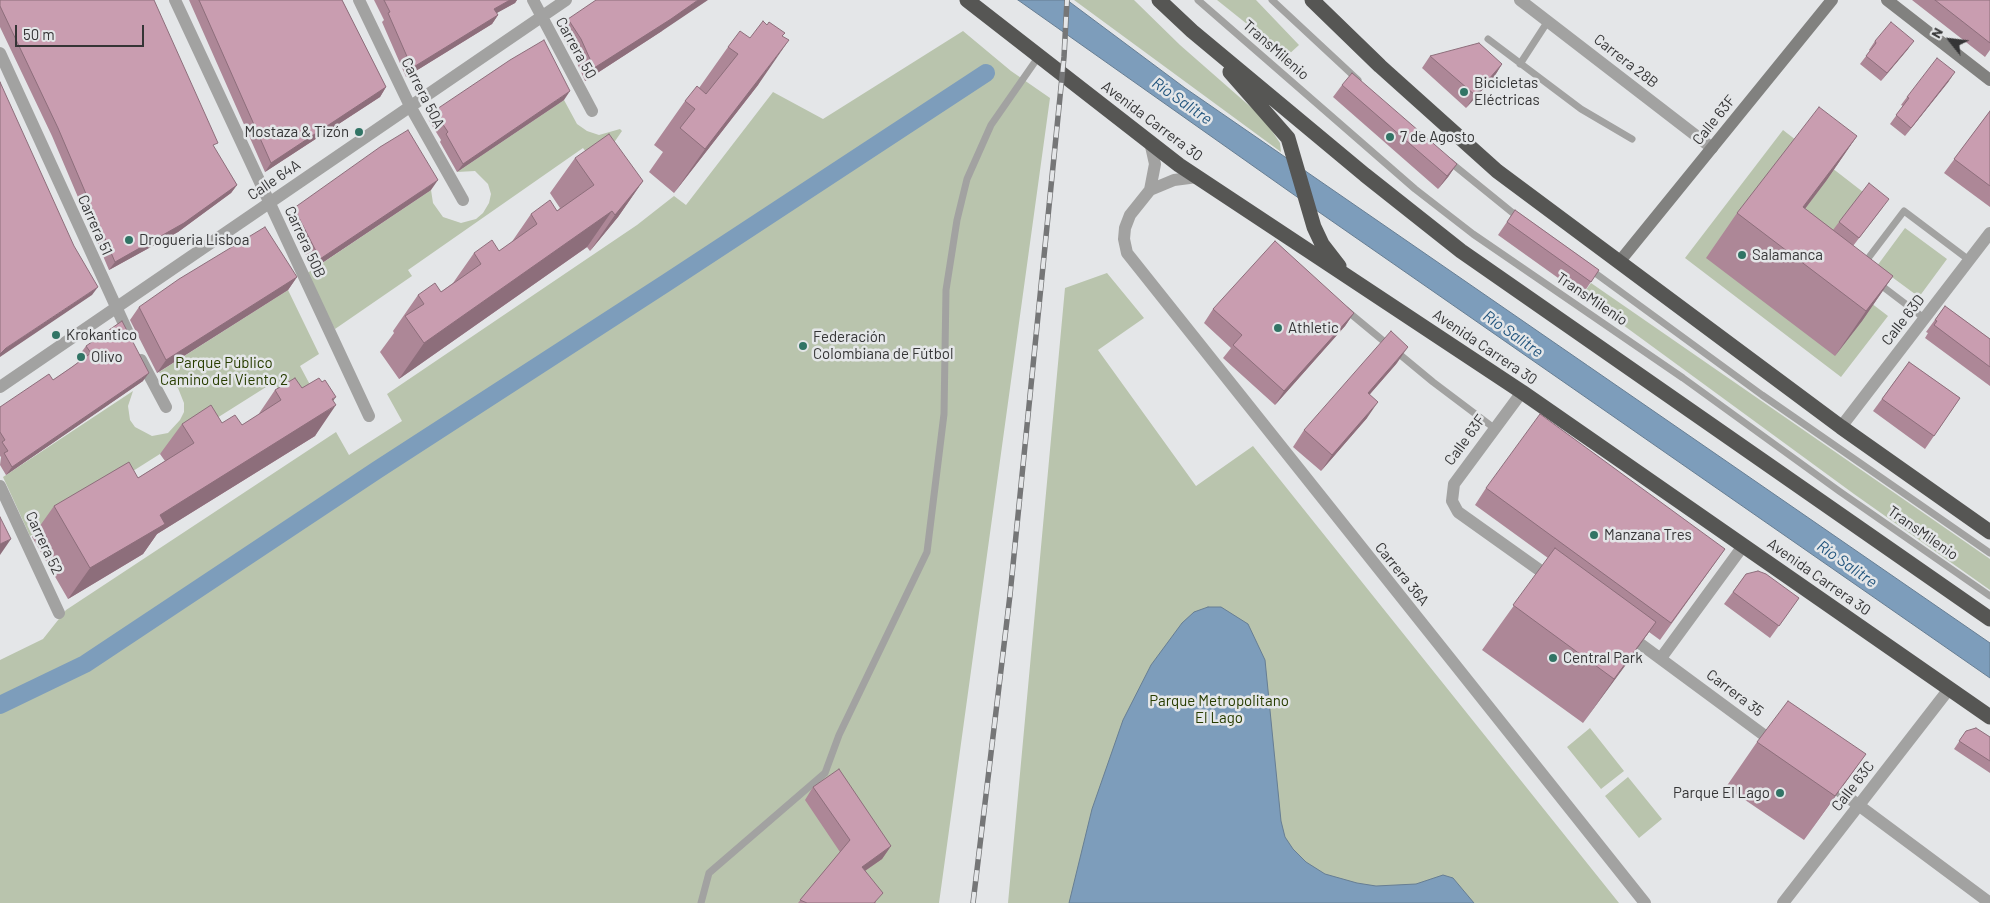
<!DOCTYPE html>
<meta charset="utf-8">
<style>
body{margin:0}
#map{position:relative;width:1990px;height:903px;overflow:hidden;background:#e4e6e8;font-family:Barlow,sans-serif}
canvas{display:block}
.north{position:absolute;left:1925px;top:15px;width:50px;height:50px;-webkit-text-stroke:4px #e4e6e8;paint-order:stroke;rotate:299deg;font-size:14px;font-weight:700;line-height:20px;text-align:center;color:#353536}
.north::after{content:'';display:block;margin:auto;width:18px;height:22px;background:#353536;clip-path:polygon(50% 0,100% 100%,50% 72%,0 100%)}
.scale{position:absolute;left:15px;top:25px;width:129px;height:22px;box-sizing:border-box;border:2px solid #353536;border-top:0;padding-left:6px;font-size:15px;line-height:18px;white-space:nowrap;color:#353536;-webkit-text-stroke:4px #e4e6e8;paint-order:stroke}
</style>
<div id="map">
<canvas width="1990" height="903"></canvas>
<div class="north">N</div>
<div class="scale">50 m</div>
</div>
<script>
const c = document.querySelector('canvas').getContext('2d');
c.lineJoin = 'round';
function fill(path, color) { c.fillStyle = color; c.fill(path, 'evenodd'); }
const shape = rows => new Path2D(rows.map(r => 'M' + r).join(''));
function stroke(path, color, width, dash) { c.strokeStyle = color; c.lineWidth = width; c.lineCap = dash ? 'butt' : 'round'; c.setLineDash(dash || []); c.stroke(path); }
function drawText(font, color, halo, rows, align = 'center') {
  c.font = font + ' Barlow,sans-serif'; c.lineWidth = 5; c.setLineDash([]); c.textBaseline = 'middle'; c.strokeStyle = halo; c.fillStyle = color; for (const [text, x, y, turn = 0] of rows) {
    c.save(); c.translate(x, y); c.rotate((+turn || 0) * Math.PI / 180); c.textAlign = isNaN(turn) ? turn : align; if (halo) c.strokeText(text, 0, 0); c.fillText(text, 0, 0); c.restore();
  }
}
fill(shape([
 [1074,0,1134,0,1180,45,1253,109,1268,125,1280,143,1281,152],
 [1217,0,1256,0,1299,45,1287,56],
 [963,31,1011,71,1050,98,939,903,0,903,0,660,43,639,66,610,336,432,349,455,402,421,387,394,637,225,674,196,686,205,773,92,823,119],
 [564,100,577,124,587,131,599,135,620,129,622,131,613,144,590,157,583,148,408,270,412,276,335,329,306,274,431,190,433,203,443,217,461,223,476,219,483,213,489,203,491,194,488,184,475,171,457,172],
 [1783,130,1863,192,1832,273,1888,316,1841,377,1685,258],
 [1905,228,1947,259,1919,297,1877,266],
 [1107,273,1144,318,1098,350,1196,486,1253,446,1619,903,1008,903,1065,288],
 [1591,283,1990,559,1990,590,1854,494,1582,295],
 [288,290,319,354,300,366,316,396,292,412,274,382,30,536,3,477,133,391,128,406,130,420,135,427,152,436,168,433,180,420,184,412,184,403,178,388,165,381,159,372],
 [1590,728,1624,771,1601,789,1567,747],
 [1628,777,1662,819,1639,838,1605,796]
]), '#b9c4ad');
const water = shape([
 [1018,0,1067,0,1185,88,1990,643,1990,678,1290,192,1018,0],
 [1208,607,1221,607,1248,624,1265,660,1281,821,1285,837,1293,849,1306,862,1325,874,1357,883,1376,886,1416,884,1443,875,1453,878,1474,903,1069,903,1092,809,1123,720,1151,665,1182,623,1194,612,1208,607]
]);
fill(water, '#7d9dbb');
stroke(water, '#677e93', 1);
stroke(shape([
 [0,705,85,664,377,470,666,283,986,73]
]), '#7d9dbb', 18);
stroke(shape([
 [1198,0,1415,189,1473,234,1683,378,1839,491,1990,596],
 [1272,0,1358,80],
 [1488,39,1581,109,1632,139],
 [1520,64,1548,21],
 [1450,162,1519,218],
 [1863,265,1904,211,1969,260],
 [1591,270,1762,395,1990,553],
 [1878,283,1924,318],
 [1346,310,1433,382,1494,428],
 [701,903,709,873,825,773,839,735,927,552,944,414,946,290,957,220,967,179,991,125,1039,56]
]), '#a2a2a1', 7);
stroke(shape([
 [175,0,369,416],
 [359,0,410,106,463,200],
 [533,0,592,111],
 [1520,0,1712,148],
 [0,53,129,335],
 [1197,177,1174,180,1150,190,1130,215,1125,228,1124,239,1127,253,1645,903],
 [1150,190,1155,164,1150,142],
 [141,360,166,407],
 [0,387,566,0],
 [1522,392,1454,484,1452,501,1458,512,1552,579],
 [1841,427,1990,233],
 [0,486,59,613],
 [1627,634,1776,744],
 [1661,658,1743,546],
 [1826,781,1990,903],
 [1783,903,1949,689]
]), '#a2a2a1', 12);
stroke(shape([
 [1887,0,1990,80],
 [1620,261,1832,0]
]), '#81817f', 12);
stroke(shape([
 [967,0,1179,165,1522,392,1990,717],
 [1159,0,1192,31,1365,175,1461,251,1990,619],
 [1312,0,1380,66,1497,171,1841,427,1990,532],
 [1230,72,1288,138,1314,227,1322,244,1339,266]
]), '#565654', 15);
const rail = shape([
 [973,903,1010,595,1064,57,1067,0]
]);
stroke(rail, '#757677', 5.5);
stroke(rail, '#e4e6e8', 4, [11]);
fill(shape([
 [0,0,214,148,237,185,231,193,178,232,109,270,52,136,0,27],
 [189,0,342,0,386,87,380,97,265,172],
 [374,0,517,0,515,3,496,13,498,15,492,24,406,77,382,22,384,20],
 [1912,0,1990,0,1990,50,1985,57],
 [568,19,662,31,585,81,572,52,559,32],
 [782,36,758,85,674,193,649,172,663,152,654,145,685,101,699,88,728,47,750,38],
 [1875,41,1908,49,1881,81,1860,64,1870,51,1869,50],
 [1430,56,1502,64,1494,77,1466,108,1422,68],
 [1949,81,1905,136,1890,124,1903,106,1901,105,1907,97],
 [1342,85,1457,164,1448,177,1438,189,1333,97],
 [564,100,457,172,440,142,441,140,428,119,434,111],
 [1990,111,1990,207,1944,173],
 [1857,136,1826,181,1805,209,1833,230,1839,222,1883,207,1853,246,1893,276,1862,321,1835,356,1706,258,1737,213],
 [575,158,643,181,618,217,590,251,587,247,399,379,380,352,394,333,393,331,418,295,441,292,453,283,474,253,499,251,511,243,531,214,557,211,560,208,550,193],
 [431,190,313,269,287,218,294,208],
 [1515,210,1599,270,1582,295,1498,235],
 [297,277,288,290,157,373,130,320,139,307],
 [1945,306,1990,339,1990,386,1925,338,1928,333,1926,332],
 [1213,309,1354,313,1345,326,1275,405,1223,358,1231,348,1204,323],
 [86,346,143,381,6,475,0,465,1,457,0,456,0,407,53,380,72,367,83,359,80,354],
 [1909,362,1960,398,1925,449,1873,411],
 [1397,363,1370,394,1367,418,1321,471,1293,447,1304,430],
 [302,388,333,400,315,436,157,534,143,554,68,599,32,537,54,506,138,478,165,461,160,454,182,424,222,423,242,425,258,415,275,390],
 [1486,488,1725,549,1660,640,1649,632,1583,723,1482,650,1548,558,1475,505],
 [1746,574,1799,598,1770,638,1724,604],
 [1966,731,1990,737,1990,773,1954,749],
 [1757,742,1866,754,1804,840,1726,787],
 [813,787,891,846,882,859,865,871,876,903,798,903,840,852,805,800]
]), '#ad8797');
fill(shape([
 [510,0,517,0,515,3,488,18,494,9],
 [698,0,708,0,662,31,585,81,594,68],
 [498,15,492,24,406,77,412,68],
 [789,40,758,85,674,193,705,149],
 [1914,41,1908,49,1881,81,1887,73],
 [1502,64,1494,77,1466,108,1475,95],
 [1955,72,1949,81,1905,136,1911,128],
 [386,87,380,97,265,172,271,163],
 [570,91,564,100,457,172,463,164],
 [1857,136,1826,181,1778,244,1803,207],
 [1457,164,1448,177,1438,189,1447,176],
 [438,180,431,190,313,269,320,259],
 [643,181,618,217,590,251,615,215],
 [237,185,231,193,178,232,109,270,115,262],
 [612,211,587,247,399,379,424,343],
 [1893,276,1862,321,1835,356,1866,311],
 [297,277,288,290,157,373,166,360],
 [98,287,92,295,0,357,0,354,6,348],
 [1354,313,1345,326,1275,405,1284,391],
 [1408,347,1397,363,1357,409,1368,393],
 [149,373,143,381,6,475,12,467],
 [336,397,324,413,336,405,315,436,157,534,143,554,68,599,90,568,160,515],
 [1378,402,1367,418,1321,471,1332,455],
 [11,539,0,555,0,544],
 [1656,622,1625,666,1583,723,1614,679],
 [1866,754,1834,798,1804,840,1835,796],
 [891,846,882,859,853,879,862,867]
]), '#8d6e7b');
const building = shape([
 [0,0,154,0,218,143,213,145,237,185,184,223,115,262,58,128,0,6,0,0],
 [199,0,342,0,386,87,271,163,199,0],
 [384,0,510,0,494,9,498,15,412,68,388,13,390,12,384,0],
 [596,0,698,0,671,19,594,68,581,39,568,19,596,0],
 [1935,0,1990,0,1990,43,1935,0],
 [763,21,767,25,769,22,785,33,782,36,789,40,705,149,680,128,695,109,685,101,697,86,706,94,738,54,728,47,740,31,750,38,763,21],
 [1891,22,1914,41,1887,73,1866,56,1876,43,1875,41,1891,22],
 [544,40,570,91,463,164,446,134,448,132,434,111,510,60,544,40],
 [1479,43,1502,64,1475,95,1430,56,1479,43],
 [1937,58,1955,72,1911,128,1896,115,1909,98,1907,97,1937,58],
 [1352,73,1457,164,1447,176,1342,85,1352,73],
 [0,82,74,246,98,287,6,348,0,354,0,82],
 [1819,107,1857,136,1803,207,1893,276,1866,311,1737,213,1819,107],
 [1990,111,1990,186,1954,159,1990,111],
 [408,130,438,180,320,259,294,208,380,147,408,130],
 [609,134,643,181,615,215,612,211,424,343,405,316,424,304,418,295,435,283,441,292,481,264,474,253,492,240,499,251,537,224,531,214,550,200,557,211,594,185,575,158,609,134],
 [1869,183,1889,199,1859,238,1839,222,1869,183],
 [1515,210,1599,270,1591,282,1507,222,1515,210],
 [265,227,297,277,166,360,139,307,179,279,265,227],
 [1275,241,1354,313,1284,391,1233,345,1242,335,1213,309,1275,241],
 [1945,306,1990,339,1990,367,1934,325,1937,321,1935,320,1945,306],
 [122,321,149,373,12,467,4,453,8,451,2,442,5,440,0,432,0,407,49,374,53,380,72,367,91,353,86,346,122,321],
 [1391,331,1408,347,1368,393,1378,402,1332,455,1304,430,1391,331],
 [1909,362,1960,398,1934,436,1882,399,1909,362],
 [295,378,302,388,319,378,322,382,325,380,336,397,332,399,336,405,160,515,165,524,90,568,54,506,129,462,138,478,194,443,182,424,211,405,222,423,235,415,242,425,281,400,275,390,295,378],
 [1540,414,1725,549,1671,623,1486,488,1540,414],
 [0,517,11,539,0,544,0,517],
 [1555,548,1656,622,1614,679,1513,605,1555,548],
 [1758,571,1766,574,1799,598,1779,626,1733,592,1746,574,1758,571],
 [1788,701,1866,754,1835,796,1757,742,1788,701],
 [1976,728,1990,737,1990,761,1959,741,1966,731,1976,728],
 [839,769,891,846,862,867,883,893,874,903,807,903,800,900,850,840,813,787,839,769]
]);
fill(building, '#c99db0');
stroke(building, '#8d6e7b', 1);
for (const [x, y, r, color] of [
 [1464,92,5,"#317465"],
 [359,132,5,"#317465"],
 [1390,137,5,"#317465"],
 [129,240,5,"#317465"],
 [1742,255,5,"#317465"],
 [1278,328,5,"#317465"],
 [56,335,5,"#317465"],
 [803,346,5,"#317465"],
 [81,357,5,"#317465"],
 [1594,535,5,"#317465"],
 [1553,658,5,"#317465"],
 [1780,793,5,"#317465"]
]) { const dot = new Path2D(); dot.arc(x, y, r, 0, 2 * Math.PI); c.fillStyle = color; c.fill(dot); stroke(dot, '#e4e6e8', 2); }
drawText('15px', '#353536', '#e4e6e8', [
 ["Carrera 50",576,48,61],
 ["TransMilenio",1276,50,41],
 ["Carrera 28B",1626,61,38],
 ["Carrera 50A",423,93,63],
 ["Calle 63F",1714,120,-51],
 ["Avenida Carrera 30",1152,121,37],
 ["Calle 64A",274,180,-34],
 ["Carrera 51",95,225,66],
 ["Carrera 50B",305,242,65],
 ["TransMilenio",1592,299,34],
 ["Calle 63D",1903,320,-52],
 ["Avenida Carrera 30",1485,347,34],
 ["Calle 63F",1465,440,-54],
 ["TransMilenio",1923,533,35],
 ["Carrera 52",44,543,65],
 ["Carrera 36A",1402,574,51],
 ["Avenida Carrera 30",1819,577,35],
 ["Carrera 35",1735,693,37],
 ["Calle 63C",1853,786,-52]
]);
drawText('15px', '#353536', '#e4e6e8', [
 ["Bicicletas",1474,83],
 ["Eléctricas",1474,100],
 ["Mostaza & Tizón",349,132,"right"],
 ["7 de Agosto",1400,137],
 ["Drogueria Lisboa",139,240],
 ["Salamanca",1752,255],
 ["Athletic",1288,328],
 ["Krokantico",66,335],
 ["Federación",813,337],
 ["Colombiana de Fútbol",813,354],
 ["Olivo",91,357],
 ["Manzana Tres",1604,535],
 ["Central Park",1563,658],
 ["Parque El Lago",1770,793,"right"]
], 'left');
drawText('15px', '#283d00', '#e4e6e8', [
 ["Parque Público",224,363],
 ["Camino del Viento 2",224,380],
 ["Parque Metropolitano",1219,701],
 ["El Lago",1219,718]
]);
drawText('italic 16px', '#22557e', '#e4e6e8', [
 ["Río Salitre",1182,101,35],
 ["Río Salitre",1513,334,35],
 ["Río Salitre",1847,564,35]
]);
</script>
